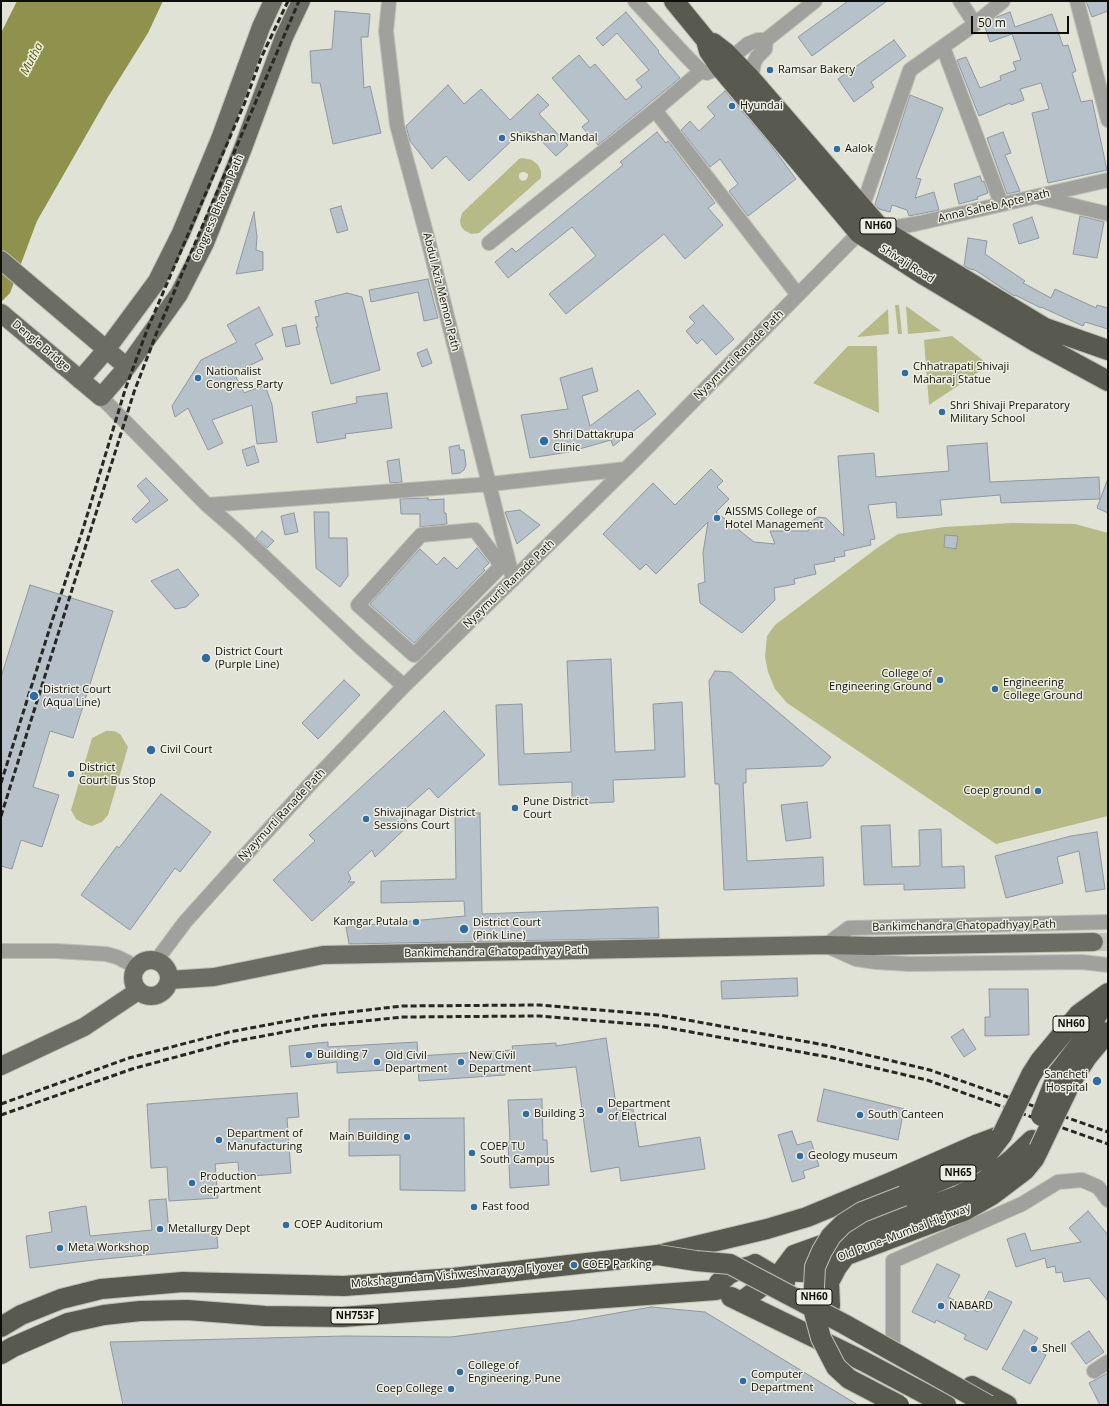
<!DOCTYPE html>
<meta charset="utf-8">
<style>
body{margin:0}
#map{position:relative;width:1109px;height:1406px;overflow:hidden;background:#e0e2d5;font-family:"Open Sans",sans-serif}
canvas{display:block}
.frame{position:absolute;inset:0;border:2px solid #0d0e0a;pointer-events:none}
.scale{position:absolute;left:971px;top:16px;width:98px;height:18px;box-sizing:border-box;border:2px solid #0d0e0a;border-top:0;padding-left:5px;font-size:12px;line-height:14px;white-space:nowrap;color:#0d0e0a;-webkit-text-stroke:3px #eeefe2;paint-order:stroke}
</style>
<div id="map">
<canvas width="1109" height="1406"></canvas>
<div class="frame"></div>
<div class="scale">50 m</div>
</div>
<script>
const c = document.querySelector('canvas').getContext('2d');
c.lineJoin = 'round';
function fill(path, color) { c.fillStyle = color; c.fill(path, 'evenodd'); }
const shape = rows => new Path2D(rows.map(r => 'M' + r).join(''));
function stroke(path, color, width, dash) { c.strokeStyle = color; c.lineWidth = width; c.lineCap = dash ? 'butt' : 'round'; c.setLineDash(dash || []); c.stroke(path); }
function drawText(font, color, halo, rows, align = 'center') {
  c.font = font + ' "Open Sans",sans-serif'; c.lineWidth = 3; c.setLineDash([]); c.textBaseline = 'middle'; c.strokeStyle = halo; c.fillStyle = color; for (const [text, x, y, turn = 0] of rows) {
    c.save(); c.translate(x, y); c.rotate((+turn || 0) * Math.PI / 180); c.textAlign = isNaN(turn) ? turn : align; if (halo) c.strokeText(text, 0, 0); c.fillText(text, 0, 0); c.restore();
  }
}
fill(shape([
 [522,158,532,160,538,165,541,171,541,178,479,233,471,234,464,230,461,226,460,221,462,213,519,159],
 [522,172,525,172,528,174,528,177,526,180,522,181,519,178,519,174],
 [895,305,899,305,902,334,898,334],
 [906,306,941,331,908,334],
 [888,309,889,334,857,337],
 [952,336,989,365,929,405,924,340],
 [848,346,877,346,879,413,813,383],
 [1012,523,1075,524,1108,533,1108,816,996,844,787,703,775,689,768,672,765,657,767,636,775,625,877,548,898,534,944,527],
 [106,731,114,731,120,734,128,747,108,815,102,822,92,826,83,823,76,819,71,810,92,738]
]), '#b6ba87');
fill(shape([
 [17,1,163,1,148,33,108,97,37,221,10,293,1,302,1,33]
]), '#8e924c');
const building = shape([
 [848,1,887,1,812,56,798,37,848,1],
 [1086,1,1108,1,1108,11,1092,17,1086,1],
 [335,11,370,14,368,37,361,37,364,88,370,86,381,133,333,144,320,83,312,83,310,51,332,49,335,11],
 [626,12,659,51,658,52,680,78,598,145,582,127,589,121,552,78,579,55,590,68,595,64,626,100,642,87,636,80,649,70,617,33,603,46,596,38,626,12],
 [1010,12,1015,27,1052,14,1063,46,1068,45,1076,71,1072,73,1081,102,1092,100,1107,170,1048,183,1032,113,1049,109,1041,83,1020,89,1024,100,1011,105,1010,103,979,116,957,60,966,57,980,88,1001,80,1000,76,1016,70,1013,62,1021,60,1012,34,990,42,985,27,997,17,1010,12],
 [894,40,906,56,871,82,874,87,854,102,838,79,894,40],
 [448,85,464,104,481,89,510,120,538,94,549,105,539,114,568,145,556,156,533,132,521,132,469,181,446,156,432,169,410,141,406,126,448,85],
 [725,91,770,144,796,179,748,216,729,191,738,184,720,159,710,167,681,130,690,121,699,131,715,116,707,107,725,91],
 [910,95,943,108,927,149,916,178,921,179,915,198,934,192,939,210,909,216,907,210,892,205,890,212,879,209,875,204,910,95],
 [657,132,666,143,668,141,715,203,708,208,723,225,685,259,664,234,566,314,549,294,596,256,572,227,508,278,495,262,512,248,516,252,623,165,620,162,657,132],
 [1003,132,1011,153,1005,155,1020,191,1007,194,987,138,1003,132],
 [980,176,982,182,984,181,988,193,977,197,978,199,959,204,954,184,980,176],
 [341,206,348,230,337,233,330,209,341,206],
 [254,212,257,237,256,250,263,252,263,270,236,274,254,212],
 [1080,216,1104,222,1097,258,1073,254,1080,216],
 [1032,217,1039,238,1019,244,1013,224,1032,217],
 [968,238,987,241,985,254,1025,281,1023,283,1051,298,1055,289,1096,308,1097,305,1108,308,1108,329,1085,322,1083,326,1041,307,1041,308,1015,295,1014,296,975,270,970,269,964,266,968,238],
 [428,279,438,318,424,321,418,292,371,302,369,290,428,279],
 [347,293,362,297,380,370,331,384,316,327,318,327,315,317,319,316,315,301,347,293],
 [703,305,734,339,716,355,702,339,697,344,686,331,695,323,689,317,703,305],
 [259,307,273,335,255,344,263,359,234,373,244,393,265,385,272,405,277,442,257,444,252,405,212,420,223,443,208,450,188,408,175,417,172,406,201,360,237,342,227,325,259,307],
 [296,325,300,344,286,347,282,328,296,325],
 [427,349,432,363,422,367,417,353,427,349],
 [592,368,598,391,582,396,590,426,638,390,656,414,613,446,611,440,569,452,530,458,521,415,568,409,560,378,592,368],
 [387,393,392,428,345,434,346,438,317,443,312,412,357,403,356,397,387,393],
 [987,443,990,482,1099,477,1100,499,1001,503,1000,495,940,500,942,515,897,518,896,502,868,505,875,539,870,540,871,545,844,551,845,556,834,558,835,561,814,565,816,574,794,579,795,584,774,588,775,600,742,633,700,603,698,584,705,582,703,553,708,522,656,574,646,564,640,570,603,534,653,483,675,505,711,469,723,481,717,487,729,499,716,512,754,542,775,544,770,531,808,531,813,520,818,517,826,518,844,536,838,456,874,453,876,477,949,471,947,446,987,443],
 [459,445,460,450,464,450,466,465,464,470,460,473,452,474,449,447,459,445],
 [254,446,259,462,247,466,242,450,254,446],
 [399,459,402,482,390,483,387,461,399,459],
 [146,478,168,500,136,523,132,519,150,501,137,486,146,478],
 [1107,481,1108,481,1108,513,1097,508,1107,481],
 [428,498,428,500,444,499,444,513,446,513,447,524,420,527,420,514,401,514,400,499,428,498],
 [520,510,540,525,517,544,505,512,520,510],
 [314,512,329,512,329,538,347,538,348,576,340,587,316,568,314,512],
 [294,513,298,532,285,535,281,516,294,513],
 [262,531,274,541,267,548,256,538,262,531],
 [945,535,958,536,956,549,944,547,945,535],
 [477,548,489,563,483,569,485,570,414,643,370,604,420,549,437,565,444,557,457,569,477,548],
 [178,569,199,595,186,607,175,609,151,581,178,569],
 [30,585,113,611,73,738,50,731,33,787,59,795,42,847,21,840,12,869,1,866,1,677,30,585],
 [611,659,615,752,655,750,653,704,682,702,685,777,613,780,614,802,572,804,572,782,499,785,496,705,522,704,524,754,571,752,567,661,611,659],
 [715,671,731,672,831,757,823,766,746,769,746,783,743,783,747,861,823,857,824,886,724,890,719,784,715,784,709,681,715,671],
 [344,680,360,695,318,739,302,723,344,680],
 [444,711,485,755,438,798,429,788,400,814,410,824,375,857,372,850,348,872,351,879,348,882,355,882,312,921,273,880,315,841,309,835,444,711],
 [161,794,211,832,180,872,175,868,130,930,81,895,117,846,119,848,161,794],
 [807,802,811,838,786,841,781,805,807,802],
 [480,813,482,914,658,907,659,938,349,944,346,927,465,916,464,901,381,903,381,881,456,879,455,814,480,813],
 [890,825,892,867,920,866,919,830,941,829,942,867,964,866,965,888,904,890,904,884,864,885,861,826,890,825],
 [1097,832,1105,889,1086,892,1079,851,1057,857,1063,883,1006,898,995,856,1071,836,1097,832],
 [797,978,798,996,722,999,721,981,797,978],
 [989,989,1028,989,1029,1035,985,1036,985,1017,990,1017,989,989],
 [963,1029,976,1049,964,1057,951,1037,963,1029],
 [606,1038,617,1111,633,1109,639,1147,700,1137,705,1169,621,1181,619,1167,591,1172,576,1067,505,1073,505,1075,419,1081,418,1068,337,1073,337,1062,291,1067,289,1046,328,1042,328,1047,417,1042,418,1056,513,1050,512,1046,556,1043,556,1046,606,1038],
 [824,1089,904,1109,898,1140,817,1121,824,1089],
 [297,1093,299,1117,287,1118,291,1173,239,1177,238,1162,215,1164,218,1198,169,1201,167,1167,151,1168,147,1104,297,1093],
 [542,1099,543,1140,547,1140,549,1185,510,1188,508,1142,510,1142,508,1100,542,1099],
 [464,1118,465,1191,400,1190,400,1155,349,1156,349,1119,464,1118],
 [792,1131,797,1145,811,1141,819,1166,803,1171,805,1178,792,1182,778,1135,792,1131],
 [166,1199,169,1232,216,1228,218,1248,94,1260,30,1268,26,1236,52,1232,49,1212,86,1206,90,1236,152,1230,149,1200,166,1199],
 [1088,1211,1108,1235,1108,1301,1089,1278,1064,1282,1062,1272,1056,1273,1055,1266,1047,1268,1045,1258,1016,1267,1007,1239,1025,1233,1031,1251,1081,1242,1069,1228,1088,1211],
 [937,1264,960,1275,948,1297,978,1312,989,1291,1012,1302,987,1350,964,1339,966,1335,936,1320,935,1323,912,1312,937,1264],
 [651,1307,705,1312,858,1405,123,1405,110,1342,344,1336,451,1337,566,1322,651,1307],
 [1024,1330,1038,1338,1032,1347,1046,1355,1030,1384,1002,1369,1024,1330],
 [1089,1331,1104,1352,1086,1364,1071,1343,1089,1331],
 [1108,1373,1108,1405,1100,1405,1089,1383,1108,1373]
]);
fill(building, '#b7c1ca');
stroke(building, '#8e97a0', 1);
stroke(shape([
 [1094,942,1108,942]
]), '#c0c2b7', 18, [18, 9]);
const minor = shape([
 [389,1,386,31,397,125,428,240,513,580],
 [635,1,687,57,701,71,707,73,720,67,748,44,758,40,766,40,815,1],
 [960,1,975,24],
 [1077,1,1108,120],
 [943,47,1001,203],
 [751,79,754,63,757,57,765,49,766,40],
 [655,110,798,295],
 [1038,197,1108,214],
 [862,208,910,70,975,24,1003,1],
 [489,243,655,110,701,71],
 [101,397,207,505,237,531,361,648,404,686],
 [207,505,490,484,626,469],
 [501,565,475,530,421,535,358,605,414,655,508,559],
 [826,945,849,928,1108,922],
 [829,947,856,959,876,962,909,964,1082,962,1108,965],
 [1,951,56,951,106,954,117,957,137,967],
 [156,961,185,922,238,863,313,781,404,686,638,457,859,233,915,224,1108,180],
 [893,1342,893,1261,1022,1204,1058,1182,1082,1180,1098,1187,1108,1200],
 [1094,1371,1108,1362]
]);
const major = shape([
 [1,260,127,367],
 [1,313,101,397,127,367,179,294,205,243,243,148,284,37,301,1],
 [80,380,106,350,157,281,181,233,220,139,261,27,273,1],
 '133 978a18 18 0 1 1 36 0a18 18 0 1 1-36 0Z',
 [169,980,214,977,323,955,826,945,873,946,1094,942],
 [1,1066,84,1027,138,991]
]);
const highway = shape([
 [674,1,706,40,709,51,720,67,859,233,924,275,1036,342,1108,381],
 [713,43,726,53,751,79,881,229,1045,328,1108,350],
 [1040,1061,1079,1014,1108,993],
 [1058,1073,1084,1039,1107,997],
 [1072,1080,1087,1057,1108,1032],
 [903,1196,956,1174,986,1156,1002,1135],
 [755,1264,785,1282],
 [782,1271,794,1255,958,1196,983,1182,1012,1159,1032,1140],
 [716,1290,719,1283,729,1274,743,1268,755,1265],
 [731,1297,863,1361,946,1405],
 [741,1302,782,1271,802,1272,964,1211,992,1195,1025,1170,1034,1159,1039,1149],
 [830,1306,829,1282,837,1267,846,1255],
 [1,1327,21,1315,61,1299,101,1289,183,1282,344,1286,453,1278,658,1255,767,1229,807,1217,894,1181,978,1144,1002,1135],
 [1,1354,13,1347,68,1323,104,1315,140,1311,187,1310,265,1316,342,1317,716,1290],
 [972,1386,1007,1405]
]);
stroke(minor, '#bec0b5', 16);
stroke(major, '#bec0b5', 20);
stroke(highway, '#bec0b5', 22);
stroke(minor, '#a0a19c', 14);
stroke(major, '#6b6c63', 18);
stroke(highway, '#585a4f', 20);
stroke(shape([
 [1,783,52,621,83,529,125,390,147,330,245,102,261,58,288,1],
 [1,816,134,392,157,332,299,1],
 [1,1104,129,1058,229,1032,315,1016,402,1006,539,1005,660,1015,830,1046,930,1070,1108,1132],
 [1,1115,132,1069,231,1042,279,1033,316,1026,403,1017,539,1016,658,1026,828,1057,927,1080,1108,1144]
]), '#262822', 3, [6, 3]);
const highwayBridge = shape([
 [1041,1116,1058,1073],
 [1002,1135,1031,1075,1040,1061],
 [1039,1149,1072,1080],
 [658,1255,696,1261,730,1264,844,1324,988,1405],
 [899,1405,849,1379,836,1367,821,1338,814,1312,814,1286,815,1267,822,1251,831,1236,843,1224,862,1212,903,1196]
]);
stroke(highwayBridge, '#bec0b5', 22, []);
stroke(highwayBridge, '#585a4f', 20);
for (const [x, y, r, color] of [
 [770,70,4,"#2f6ca3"],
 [732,106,4,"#2f6ca3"],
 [502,138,4,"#2f6ca3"],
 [837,149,4,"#2f6ca3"],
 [905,373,4,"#2f6ca3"],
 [198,378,4,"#2f6ca3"],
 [942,412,4,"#2f6ca3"],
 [544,441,5,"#2f6ca3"],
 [717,518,4,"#2f6ca3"],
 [206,658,5,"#2f6ca3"],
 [940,680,4,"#2f6ca3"],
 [995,689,4,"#2f6ca3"],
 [34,696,5,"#2f6ca3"],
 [151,750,5,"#2f6ca3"],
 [71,774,4,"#2f6ca3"],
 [1038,791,4,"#2f6ca3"],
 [515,808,4,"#2f6ca3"],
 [366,819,4,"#2f6ca3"],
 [416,922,4,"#2f6ca3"],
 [464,929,5,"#2f6ca3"],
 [309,1055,4,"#2f6ca3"],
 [377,1062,4,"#2f6ca3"],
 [461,1062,4,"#2f6ca3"],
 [1097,1081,5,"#2f6ca3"],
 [600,1110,4,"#2f6ca3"],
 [526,1114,4,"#2f6ca3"],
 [860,1115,4,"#2f6ca3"],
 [407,1137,4,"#2f6ca3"],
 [219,1140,4,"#2f6ca3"],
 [472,1153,4,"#2f6ca3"],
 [800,1156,4,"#2f6ca3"],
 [192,1183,4,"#2f6ca3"],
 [474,1207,4,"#2f6ca3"],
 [286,1225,4,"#2f6ca3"],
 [160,1229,4,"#2f6ca3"],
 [60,1248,4,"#2f6ca3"],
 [574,1265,4,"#2f6ca3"],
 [941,1306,4,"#2f6ca3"],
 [1034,1349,4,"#2f6ca3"],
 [460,1372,4,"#2f6ca3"],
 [743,1381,4,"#2f6ca3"],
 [451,1389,4,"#2f6ca3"]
]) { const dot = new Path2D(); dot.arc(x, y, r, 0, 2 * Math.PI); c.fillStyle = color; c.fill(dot); stroke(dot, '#eeefe2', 1.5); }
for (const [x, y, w] of [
 [878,226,36],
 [1071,1024,36],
 [958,1173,36],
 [814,1297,36],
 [355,1316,48]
]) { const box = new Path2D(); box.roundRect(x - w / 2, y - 8, w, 16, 3); c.fillStyle = '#eeefe2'; c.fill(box); stroke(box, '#0d0e0a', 1); }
drawText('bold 10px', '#0d0e0a', null, [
 ["NH60",878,226],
 ["NH60",1071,1024],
 ["NH65",958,1173],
 ["NH60",814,1297],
 ["NH753F",355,1316]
]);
drawText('11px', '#0d0e0a', '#eeefe2', [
 ["Ramsar Bakery",778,70],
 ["Hyundai",740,106],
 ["Shikshan Mandal",510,138],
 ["Aalok",845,149],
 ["Chhatrapati Shivaji",913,367],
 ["Maharaj Statue",913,380],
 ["Nationalist",206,372],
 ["Congress Party",206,385],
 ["Shri Shivaji Preparatory",950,406],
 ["Military School",950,419],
 ["Shri Dattakrupa",553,435],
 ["Clinic",553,448],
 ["AISSMS College of",725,512],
 ["Hotel Management",725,525],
 ["District Court",215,652],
 ["(Purple Line)",215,665],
 ["College of",932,674,"right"],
 ["Engineering Ground",932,687,"right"],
 ["Engineering",1003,683],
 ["College Ground",1003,696],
 ["District Court",43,690],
 ["(Aqua Line)",43,703],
 ["Civil Court",160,750],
 ["District",79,768],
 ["Court Bus Stop",79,781],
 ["Coep ground",1030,791,"right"],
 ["Pune District",523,802],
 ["Court",523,815],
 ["Shivajinagar District",374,813],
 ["Sessions Court",374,826],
 ["Kamgar Putala",408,922,"right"],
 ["District Court",473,923],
 ["(Pink Line)",473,936],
 ["Building 7",317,1055],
 ["Old Civil",385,1056],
 ["Department",385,1069],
 ["New Civil",469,1056],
 ["Department",469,1069],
 ["Sancheti",1088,1075,"right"],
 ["Hospital",1088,1088,"right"],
 ["Department",608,1104],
 ["of Electrical",608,1117],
 ["Building 3",534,1114],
 ["South Canteen",868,1115],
 ["Department of",227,1134],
 ["Manufacturing",227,1147],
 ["Main Building",399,1137,"right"],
 ["COEP TU",480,1147],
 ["South Campus",480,1160],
 ["Geology museum",808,1156],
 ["Production",200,1177],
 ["department",200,1190],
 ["Fast food",482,1207],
 ["COEP Auditorium",294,1225],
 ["Metallurgy Dept",168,1229],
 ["Meta Workshop",68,1248],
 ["COEP Parking",582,1265],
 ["NABARD",949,1306],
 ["Shell",1042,1349],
 ["College of",468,1366],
 ["Engineering, Pune",468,1379],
 ["Computer",751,1375],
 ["Department",751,1388],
 ["Coep College",443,1389,"right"]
], 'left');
drawText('11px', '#0d0e0a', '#eeefe2', [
 ["Anna Saheb Apte Path",994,206,-13],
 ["Congress Bhavan Path",218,208,-67],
 ["Shivaji Road",907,264,32],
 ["Abdul Aziz Memon Path",441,292,76],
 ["Dengle Bridge",41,346,40],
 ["Nyaymurti Ranade Path",739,355,-45],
 ["Nyaymurti Ranade Path",509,584,-44],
 ["Nyaymurti Ranade Path",282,815,-47],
 ["Bankimchandra Chatopadhyay Path",964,926,-1],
 ["Bankimchandra Chatopadhyay Path",496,952,-1],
 ["Old Pune–Mumbai Highway",904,1233,-21],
 ["Mokshagundam Vishweshvarayya Flyover",457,1275,-5]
]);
drawText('italic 12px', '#575a01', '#eeefe2', [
 ["Mutha",32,59,-62]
]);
</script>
